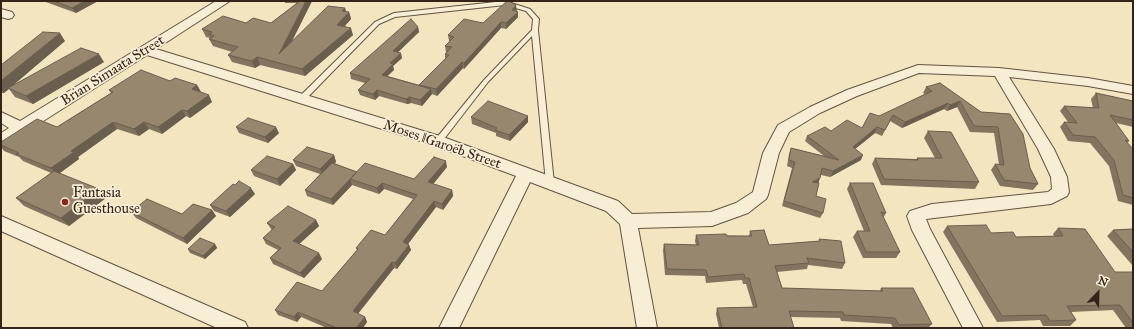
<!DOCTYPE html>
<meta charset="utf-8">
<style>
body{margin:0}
#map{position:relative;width:1134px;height:329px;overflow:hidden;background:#f3e5bf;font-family:"IM FELL Great Primer",serif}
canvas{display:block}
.frame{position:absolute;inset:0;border:2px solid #352219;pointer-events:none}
.north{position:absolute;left:1078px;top:273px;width:40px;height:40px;-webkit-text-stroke:3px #f7eed5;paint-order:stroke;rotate:23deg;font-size:11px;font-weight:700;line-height:16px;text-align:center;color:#352219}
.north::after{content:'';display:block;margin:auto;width:14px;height:18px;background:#352219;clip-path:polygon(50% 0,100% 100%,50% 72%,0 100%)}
</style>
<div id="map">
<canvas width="1134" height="329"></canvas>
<div class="frame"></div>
<div class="north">N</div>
</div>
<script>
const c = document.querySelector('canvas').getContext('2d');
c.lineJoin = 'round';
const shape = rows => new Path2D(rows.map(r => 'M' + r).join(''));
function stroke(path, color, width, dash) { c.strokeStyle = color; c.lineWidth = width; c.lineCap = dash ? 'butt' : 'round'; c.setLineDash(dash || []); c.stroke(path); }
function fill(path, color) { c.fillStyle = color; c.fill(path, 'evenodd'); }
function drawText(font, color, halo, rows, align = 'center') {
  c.font = font + ' "IM FELL Great Primer",serif'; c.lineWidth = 3.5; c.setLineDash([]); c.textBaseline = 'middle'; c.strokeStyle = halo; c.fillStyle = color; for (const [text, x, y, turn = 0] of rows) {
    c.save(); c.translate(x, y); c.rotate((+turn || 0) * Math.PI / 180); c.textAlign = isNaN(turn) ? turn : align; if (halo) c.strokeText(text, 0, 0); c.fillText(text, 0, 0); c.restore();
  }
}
const service = shape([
 [505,1,530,9,539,19,538,30,554,183,553,185,547,185,546,183,532,36,488,82,441,143,438,144,434,141,484,80,532,30,533,19,526,11,505,5,395,17,379,24,304,101,298,101,297,99,375,22,394,13,505,1]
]);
const minor = shape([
 [216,1,230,1,156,49,443,137,618,201,632,214,711,212,736,203,753,192,763,153,778,125,810,107,847,90,918,65,999,68,1088,78,1133,86,1133,94,1088,86,1009,77,1054,149,1067,177,1069,192,1067,196,1051,204,926,219,930,229,983,328,963,328,912,230,907,216,910,211,932,204,1048,192,1052,189,1051,177,1038,149,995,76,919,73,857,96,820,113,789,132,779,153,768,195,766,199,748,213,712,226,638,228,657,328,637,328,620,224,606,211,530,182,459,328,439,328,516,176,433,145,147,55,26,132,6,144,1,145,1,133,9,128,1,123,1,112,20,121,216,1],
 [1,9,12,12,14,15,12,18,8,19,1,17,1,9],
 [1,216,245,322,248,328,217,328,1,231,1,216]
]);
stroke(service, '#645342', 2);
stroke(minor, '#645342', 2);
fill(service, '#f7eed5');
fill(minor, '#f7eed5');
fill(shape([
 [43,1,98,1,76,13],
 [285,1,312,1,292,41,345,8,346,12,349,12,351,19,345,26,353,35,305,76,260,65,255,68,232,62,228,55,232,52,213,46,209,39,210,38,206,37,202,29,246,23,271,23,297,3,285,3],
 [517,11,518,17,506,29,501,28,464,69,463,68,437,96,432,94,422,106,411,103,407,104,379,96,375,100,360,95,358,90,365,83,351,79,350,73,418,27,419,32,398,52,402,58,393,66,394,70,387,76,420,85,419,85,445,59,445,54,447,52,446,52,445,46,450,41,449,41,448,35],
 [65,41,12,86,104,62,33,104,15,97,9,89,4,93,1,93,1,65],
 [170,81,197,85,201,92,200,92,212,102,190,118,186,116,162,134,149,129,139,136,117,129,78,157,79,159,60,173,106,198,69,226,24,206,16,198,51,173,23,161,19,157,4,151,1,147,1,142,57,127,111,93,109,90],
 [940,83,981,112,1010,114,1030,168,1038,184,1033,190,1000,186,991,170,995,164,999,165,994,133,970,132,957,107,947,111,944,109,902,128,890,121,882,136,875,133,855,149,861,160,830,177,821,175,818,183,816,196,823,213,820,218,782,206,792,168,787,166,789,154,791,148,824,156,805,141,807,136,831,131,862,128,925,94,923,93,926,87],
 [1096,93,1133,101,1133,127,1116,123,1129,141,1127,143,1133,149,1133,205,1118,201,1109,166,1090,143,1068,141,1060,127,1064,122,1068,122,1060,111,1064,106,1093,108,1091,99],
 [528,116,528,122,510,141,496,136,496,133,472,124,471,117],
 [236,127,279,133,268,143,239,133],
 [928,131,979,182,975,189,881,185,872,164,875,158,917,159,917,158,935,158,924,138],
 [334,155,336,162,334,163,357,172,414,179,447,167,433,184,452,190,453,196,443,210,436,207,408,244,409,245,411,250,397,269,394,268,358,314,365,317,367,322,363,328,327,328,301,317,297,322,278,315,275,310,322,291,357,250,356,248,385,235,413,199,384,189,379,194,352,185,333,205,307,196,305,190,320,174,296,166,293,160],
 [293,164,296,170,280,186,254,176,251,170],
 [850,183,886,213,883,218,900,252,896,258,863,258,853,237,857,231,864,231,847,189],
 [255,194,230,217,214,211,210,205],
 [212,210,216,216,187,244,136,218,131,212,182,214],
 [316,220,319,226,299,244,322,259,304,278,273,264,270,258,278,250,266,244,263,238,272,230,271,229,267,223],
 [947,226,1016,237,1054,236,1053,234,1058,228,1115,272,1133,272,1133,328,1126,328,1113,310,1071,312,1076,320,1070,326,1043,326,1040,320,997,322,943,232],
 [1133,229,1133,266,1107,236,1113,230],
 [750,231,769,245,819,241,819,239,845,263,842,269,808,265,807,269,777,272,782,288,880,291,881,288,932,324,928,328,893,328,891,324,841,321,840,318,790,317,794,328,719,328,716,314,717,308,753,307,746,284,743,284,742,280,706,283,705,276,665,275,663,250,664,244,696,245,695,241,696,235,749,236],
 [215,244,217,248,205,259,190,253,188,249]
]), '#83745f');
fill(shape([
 [85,1,98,1,76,13,72,8],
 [306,1,312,1,282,61,279,54],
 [516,5,517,11,512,10],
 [345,8,347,15,349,12,351,19,339,32,337,25,342,11],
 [518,12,518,17,506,29,506,23],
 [501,22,501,28,464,69,464,63],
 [418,27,419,32,394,56,393,51],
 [351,28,353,35,305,76,302,69],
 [60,33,65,41,4,93,1,89,1,81],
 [401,53,402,58,393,66,394,70,383,80,382,75,390,63],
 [99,54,104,62,33,104,26,96],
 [257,57,260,65,255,68,252,61],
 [462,62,463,68,437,96,436,89],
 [197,85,201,92,195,96,192,89],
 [431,89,432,94,422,106,420,100],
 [377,90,379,96,375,100,373,94],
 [209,95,212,102,190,118,187,111],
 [410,97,411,103,407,104,406,99],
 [960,101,957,107,947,111,950,105],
 [948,103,944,109,902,128,905,122],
 [182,110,186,116,162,134,158,127],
 [528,116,528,122,510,141,509,135],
 [113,122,117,129,78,157,79,159,57,175,51,168,71,151],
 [144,122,149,129,139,136,134,129],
 [276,127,279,133,268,143,265,137],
 [877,127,875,133,850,153,853,147],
 [334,155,336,162,323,175,320,169],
 [863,155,861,160,830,177,833,171],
 [446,161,447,167,430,188,428,182],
 [293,164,296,170,280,186,277,179],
 [357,172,350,179,352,185,333,205,331,199],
 [820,178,818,184,812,182],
 [382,183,384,189,379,194,377,188],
 [251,188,255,194,230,217,226,211],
 [99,189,106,198,69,226,61,218],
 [452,190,453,196,443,210,442,204],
 [434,201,436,207,405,248,403,242],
 [212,210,216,216,187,244,183,238],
 [316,220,319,226,296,247,293,241],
 [215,244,217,248,205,259,203,256],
 [409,245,411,250,397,269,395,263],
 [319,253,322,259,304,278,300,273],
 [392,262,394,268,355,317,353,311],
 [298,312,301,317,297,322,294,317],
 [365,317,367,322,363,328,356,328]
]), '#6a5e4e');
const building = shape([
 [54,1,85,1,72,8,54,1],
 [300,1,306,1,279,54,328,6,345,8,342,11,349,12,337,25,351,28,302,69,257,57,252,61,228,55,238,47,209,39,214,36,209,34,212,32,202,29,223,16,246,23,253,18,271,23,300,1],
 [507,1,509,1,516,5,512,10,518,12,506,23,501,22,464,63,462,62,436,89,419,85,449,55,445,54,452,47,445,46,454,37,448,35,464,19,483,23,507,1],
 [411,19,418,27,393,51,401,53,390,63,393,64,382,75,431,89,420,100,410,97,406,99,377,90,373,94,358,90,370,79,350,73,411,19],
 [43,32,60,33,1,81,1,65,43,32],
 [81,48,99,54,26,96,8,88,81,48],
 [141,70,170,81,175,78,197,85,192,89,209,95,187,111,182,110,158,127,144,122,134,129,113,122,71,151,74,152,51,168,16,154,19,153,1,145,1,142,37,119,57,127,113,92,109,90,141,70],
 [940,83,981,112,1010,114,1023,134,1030,168,1038,184,1004,180,995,164,1004,165,998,127,974,126,960,101,950,105,948,103,905,122,893,115,885,130,877,127,853,147,863,155,833,171,822,168,820,178,812,182,819,183,816,196,826,199,823,213,784,201,795,162,789,160,791,148,839,160,807,136,825,127,831,131,847,120,862,128,870,113,879,116,932,91,926,87,940,83],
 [1096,93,1133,101,1133,120,1110,115,1129,141,1125,140,1133,149,1133,198,1123,195,1114,160,1095,137,1073,135,1064,122,1077,123,1064,106,1099,108,1096,93],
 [488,101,528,116,509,135,495,130,497,128,471,117,488,101],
 [248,118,276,127,265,137,236,127,248,118],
 [928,131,951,132,979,182,884,179,875,158,918,160,917,158,942,158,928,131],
 [307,147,334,155,320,169,293,160,307,147],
 [267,156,293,164,277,179,251,170,267,156],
 [434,157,446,161,428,182,452,190,442,204,434,201,403,242,409,245,395,263,392,262,353,311,365,317,356,328,337,328,298,312,294,317,275,310,297,282,322,291,358,249,356,248,371,230,385,235,417,195,382,183,377,188,350,179,365,163,414,179,434,157],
 [332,163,357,172,331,199,305,190,332,163],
 [54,171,99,189,61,218,16,198,54,171],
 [239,181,251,188,226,211,210,205,233,184,235,185,239,181],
 [850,183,873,183,886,213,881,212,900,252,866,252,857,231,870,231,850,183],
 [147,199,182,214,193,204,212,210,183,238,131,212,147,199],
 [288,206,316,220,293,241,319,253,300,273,270,258,281,248,263,238,275,227,267,223,288,206],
 [986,225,991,233,1013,232,1016,237,1063,236,1058,228,1085,229,1115,272,1133,272,1133,323,1120,305,1067,306,1076,320,1050,321,1046,315,1002,316,947,226,986,225],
 [1133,229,1133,252,1113,230,1133,229],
 [764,230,769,245,820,241,819,239,841,241,845,263,807,258,809,263,775,266,782,288,883,291,881,288,913,288,932,324,899,325,895,318,844,315,843,312,789,311,794,328,722,328,717,308,757,307,749,278,745,278,744,274,708,277,706,270,667,269,664,244,699,245,696,235,726,234,727,236,752,236,750,231,764,230],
 [200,238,215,244,203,256,188,249,200,238]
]);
fill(building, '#98876f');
stroke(building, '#6a5e4e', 1);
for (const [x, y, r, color] of [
 [65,202,4,"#8f2418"]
]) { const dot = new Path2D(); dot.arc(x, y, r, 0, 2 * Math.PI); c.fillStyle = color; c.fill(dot); stroke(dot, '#f7eed5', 1.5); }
drawText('14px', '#352219', '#f7eed5', [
 ["Brian Simaata Street",113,71,-32],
 ["Moses ǁGaroëb Street",442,145,19]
]);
drawText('14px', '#352219', '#f7eed5', [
 ["Fantasia",73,194],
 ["Guesthouse",73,210]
], 'left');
</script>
